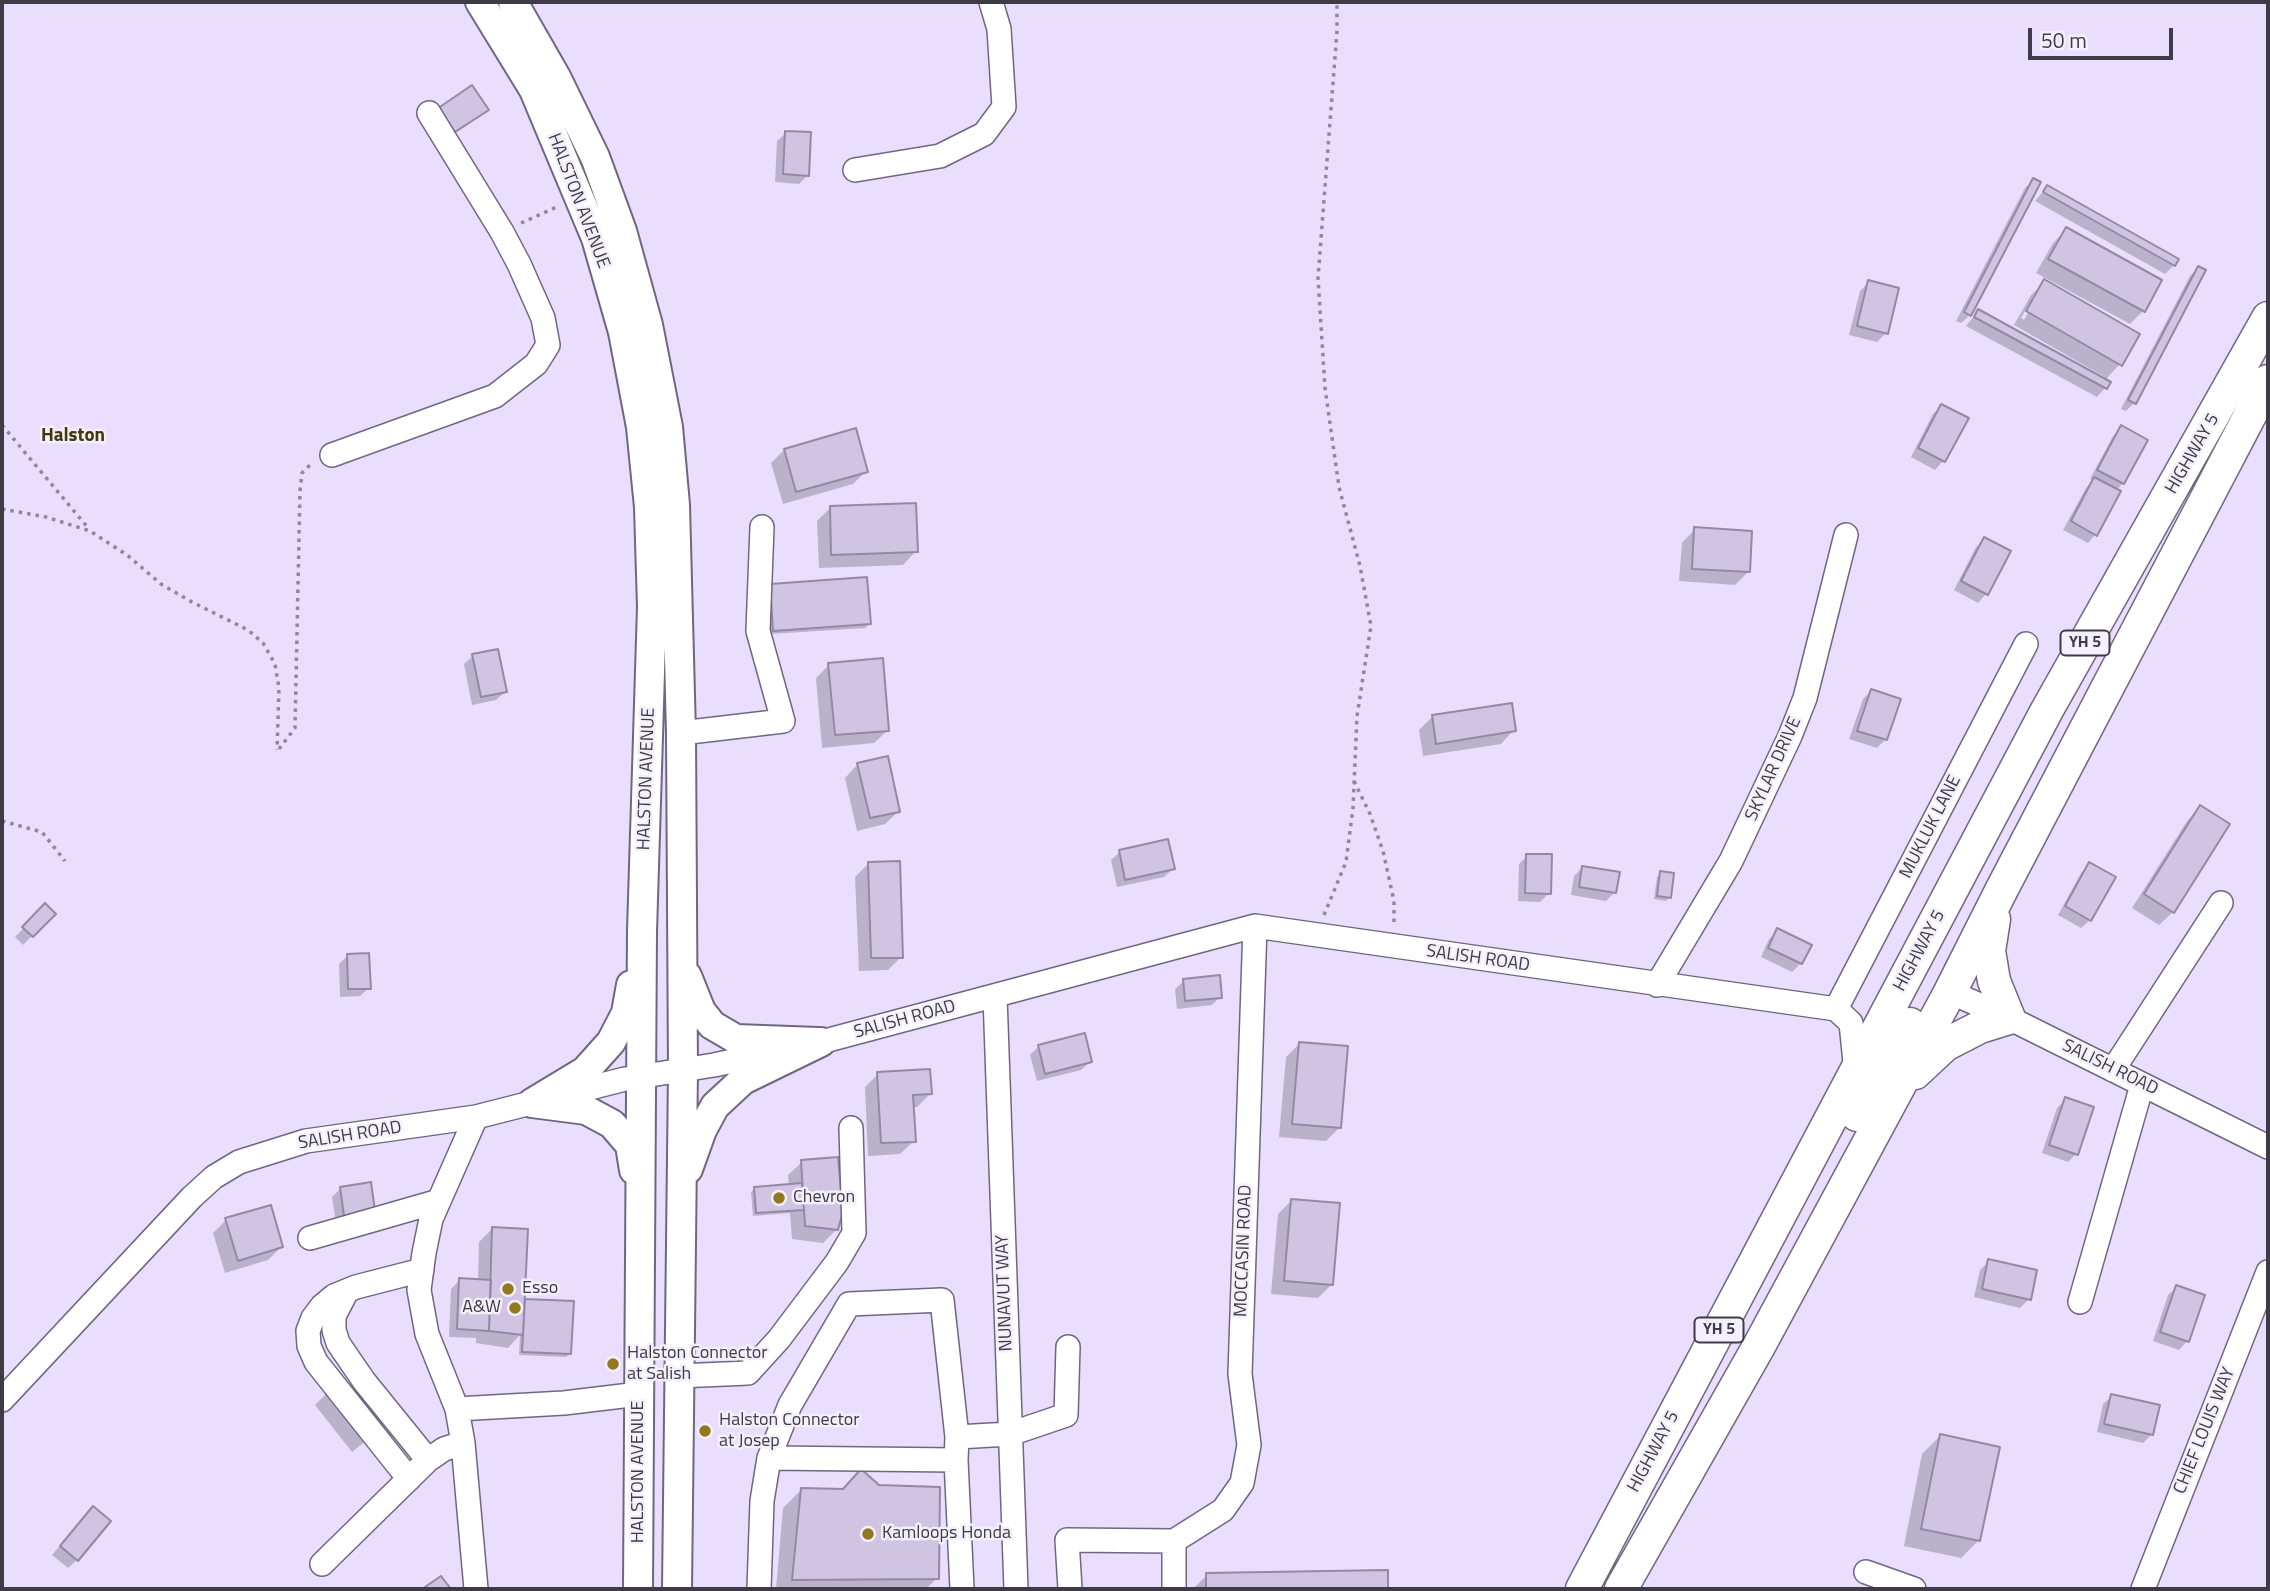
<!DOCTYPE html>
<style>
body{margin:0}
#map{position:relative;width:2270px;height:1591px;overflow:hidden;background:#e9defd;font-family:"Titillium Web",sans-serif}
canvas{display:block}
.frame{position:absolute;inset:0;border:4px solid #3e3a46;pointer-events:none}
.scale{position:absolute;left:2028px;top:28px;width:145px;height:32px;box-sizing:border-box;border:4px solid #3e3a46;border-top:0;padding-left:9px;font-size:21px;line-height:24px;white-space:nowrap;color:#3e3a46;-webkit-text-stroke:5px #f3effb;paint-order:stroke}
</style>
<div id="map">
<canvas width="2270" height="1591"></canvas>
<div class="frame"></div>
<div class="scale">50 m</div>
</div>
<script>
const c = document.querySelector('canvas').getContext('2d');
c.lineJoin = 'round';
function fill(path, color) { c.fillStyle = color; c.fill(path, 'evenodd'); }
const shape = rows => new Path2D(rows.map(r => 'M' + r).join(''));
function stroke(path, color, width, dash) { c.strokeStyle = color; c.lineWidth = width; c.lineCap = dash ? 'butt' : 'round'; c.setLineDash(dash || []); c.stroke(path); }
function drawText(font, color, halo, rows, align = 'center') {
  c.font = font + ' "Titillium Web",sans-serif'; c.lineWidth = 5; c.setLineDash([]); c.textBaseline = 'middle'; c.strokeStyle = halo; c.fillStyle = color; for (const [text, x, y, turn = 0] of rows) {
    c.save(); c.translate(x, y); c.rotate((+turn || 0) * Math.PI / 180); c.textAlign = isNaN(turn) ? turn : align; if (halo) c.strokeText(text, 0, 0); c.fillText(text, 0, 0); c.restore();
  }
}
fill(shape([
 [487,109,478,118,441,143,426,121],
 [786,133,808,175,799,184,775,182,777,141],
 [2034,180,1970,315,1961,323,1956,321,2025,188],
 [2047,187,2177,259,2174,265,2165,274,2035,201],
 [2066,230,2143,311,2130,324,2036,273,2053,243],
 [2198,268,2134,403,2126,411,2121,409,2190,276],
 [1869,282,1886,333,1877,342,1849,335,1860,291],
 [2045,282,2120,364,2105,380,2105,388,2097,397,1966,326,1978,311,2104,380,2105,377,2014,325,2031,295],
 [2034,295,2038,295,2024,320,2021,318],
 [1942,406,1943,461,1935,470,1911,457,1933,414],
 [2121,428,2123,483,2116,491,2096,534,2088,543,2063,530,2086,488,2093,480,2090,479,2113,436],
 [784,450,866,471,853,484,783,504,771,463],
 [830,508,916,551,903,565,819,568,817,521],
 [1695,529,1748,572,1735,585,1679,581,1682,543],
 [1985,539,2009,552,1986,594,1978,603,1954,590,1976,547],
 [767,589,869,624,865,628,770,634],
 [473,656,505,692,496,700,472,705,464,664],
 [829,665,888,730,874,743,822,748,816,678],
 [1871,691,1898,700,1885,740,1877,748,1849,739,1863,699],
 [1432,717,1514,730,1501,744,1423,756,1419,730],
 [858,764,899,811,885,824,857,831,845,778],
 [2200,807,2173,912,2159,925,2132,908,2187,821],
 [1120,852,1173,869,1164,877,1117,887,1111,860],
 [1527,856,1549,893,1540,902,1518,901,1519,864],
 [868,864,901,957,888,970,859,971,855,877],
 [2090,864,2090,920,2081,928,2058,915,2081,873],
 [1583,867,1615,892,1606,901,1571,895,1574,876],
 [1661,873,1670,897,1666,901,1654,899,1657,877],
 [45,906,53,914,23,945,15,937],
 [1778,930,1801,963,1792,972,1761,957,1769,939],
 [347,956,369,988,360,996,340,997,339,964],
 [1184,981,1220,997,1212,1005,1177,1009,1175,989],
 [1299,1044,1340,1127,1326,1141,1279,1137,1286,1057],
 [1039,1046,1090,1062,1081,1070,1037,1081,1030,1055],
 [878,1074,930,1094,917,1107,912,1107,914,1141,900,1154,868,1156,865,1087],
 [2066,1099,2076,1154,2068,1162,2042,1153,2057,1108],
 [802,1162,836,1230,823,1243,792,1239,790,1213,753,1216,751,1192,755,1188,789,1186,788,1175],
 [341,1188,373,1211,336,1223,332,1197],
 [1291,1201,1332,1284,1318,1298,1271,1294,1278,1214],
 [226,1220,281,1247,268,1260,225,1273,213,1233],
 [492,1229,523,1300,572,1302,570,1353,566,1357,519,1355,520,1335,508,1348,476,1343,476,1338,449,1337,451,1289,460,1280,478,1281,479,1242],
 [1989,1261,2029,1299,2020,1308,1974,1297,1980,1270],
 [2177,1287,2187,1341,2179,1350,2153,1341,2168,1295],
 [372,1377,394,1435,381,1445,373,1435,352,1452,315,1405,328,1392,354,1392],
 [2112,1396,2152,1434,2143,1443,2097,1432,2103,1404],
 [1940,1436,1979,1540,1961,1558,1904,1546,1922,1454],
 [801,1490,937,1578,926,1589,776,1589,783,1508],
 [85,1516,77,1560,68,1568,52,1555],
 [1387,1572,1387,1589,1193,1589,1207,1575]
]), '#0003');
const building = shape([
 [472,85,489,110,450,135,434,111,472,85],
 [785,131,811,132,809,176,783,174,785,131],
 [2033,178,2041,182,1971,316,1964,312,2033,178],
 [2047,185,2179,259,2175,266,2043,192,2047,185],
 [2066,227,2162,280,2145,312,2048,259,2066,227],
 [2198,266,2206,270,2136,404,2128,400,2198,266],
 [2044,279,2140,334,2122,366,2026,311,2044,279],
 [1868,280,1899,288,1888,334,1857,326,1868,280],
 [1978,309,2111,382,2107,389,1974,317,1978,309],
 [1941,404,1969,418,1945,462,1918,448,1941,404],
 [2121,425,2148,440,2124,484,2097,470,2121,425],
 [856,428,868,472,796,492,784,449,856,428],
 [2094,477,2121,491,2097,536,2071,521,2094,477],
 [916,503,918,552,831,555,830,506,916,503],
 [1694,527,1752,531,1750,572,1692,569,1694,527],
 [1984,537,2011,551,1988,595,1961,581,1984,537],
 [867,577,871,624,773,631,770,584,867,577],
 [498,649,507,692,481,697,472,654,498,649],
 [883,658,889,731,835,735,828,663,883,658],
 [1871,689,1901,699,1887,740,1857,731,1871,689],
 [1512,703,1516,731,1436,744,1432,715,1512,703],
 [888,756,900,812,870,818,857,763,888,756],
 [2200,805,2230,824,2174,913,2144,894,2200,805],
 [1168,839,1175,869,1125,880,1119,850,1168,839],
 [1526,854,1552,854,1551,894,1525,893,1526,854],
 [900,861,903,958,871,958,868,862,900,861],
 [2089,862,2116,877,2091,921,2065,906,2089,862],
 [1582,866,1620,872,1616,893,1579,887,1582,866],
 [1660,871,1674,873,1671,898,1657,896,1660,871],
 [45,903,56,914,33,937,22,927,45,903],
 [1777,928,1812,945,1802,964,1768,948,1777,928],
 [369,953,371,989,348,989,347,954,369,953],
 [1220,975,1222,998,1185,1001,1183,979,1220,975],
 [1085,1033,1092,1062,1045,1074,1038,1045,1085,1033],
 [1299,1042,1348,1046,1341,1128,1292,1124,1299,1042],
 [930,1069,932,1094,913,1095,916,1142,881,1143,877,1072,930,1069],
 [2065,1097,2094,1107,2078,1155,2049,1145,2065,1097],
 [838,1157,843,1211,838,1230,805,1226,801,1160,838,1157],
 [371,1182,375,1211,344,1216,340,1187,371,1182],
 [802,1183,804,1210,756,1213,754,1187,802,1183],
 [1291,1199,1340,1203,1333,1285,1284,1281,1291,1199],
 [271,1205,283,1247,238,1261,225,1218,271,1205],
 [492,1227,528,1229,523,1335,489,1331,492,1227],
 [1988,1259,2037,1270,2031,1300,1982,1289,1988,1259],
 [459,1278,491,1280,489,1331,457,1329,459,1278],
 [2176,1285,2205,1295,2189,1342,2160,1332,2176,1285],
 [525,1299,574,1301,571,1354,522,1352,525,1299],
 [2111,1394,2160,1405,2153,1435,2104,1424,2111,1394],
 [1940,1434,2000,1447,1980,1541,1921,1529,1940,1434],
 [861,1469,879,1485,940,1487,939,1579,792,1580,801,1488,843,1489,861,1469],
 [93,1506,111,1521,78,1561,60,1546,93,1506],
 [1388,1570,1388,1589,1206,1589,1206,1573,1388,1570],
 [441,1576,451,1589,426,1589,425,1587,441,1576]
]);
fill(building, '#d0c4e3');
stroke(building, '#9388a5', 2);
const minor = shape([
 [855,170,940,156,984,134,1004,107,999,29,991,2],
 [332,455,495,396,536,364,548,345,543,318,519,264,502,232,429,113],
 [681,733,783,721,758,631,762,527],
 [1657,985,1731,861,1790,736,1805,698,1846,535],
 [1950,992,2009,1018,2268,1147],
 [995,996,1016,1589],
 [1836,1009,2026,644],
 [2113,1070,2221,903],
 [476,1117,431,1219,424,1253,419,1290,427,1334,457,1409,564,1403,639,1394],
 [310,1238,439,1201],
 [347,1291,334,1316,334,1330,338,1343,364,1381,428,1460],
 [2080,1302,2142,1085],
 [679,1376,748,1373,779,1339,837,1262,854,1233,851,1128],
 [2,1400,192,1197,214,1177,239,1162,306,1141,476,1117,625,1079,714,1065,821,1042,1255,926,1836,1009,1851,1023,1856,1072],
 [457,1409,463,1443,476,1589],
 [769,1458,956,1460,957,1437,1010,1434,1066,1415,1068,1347],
 [956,1460,962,1589],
 [409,1479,316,1362,309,1346,308,1331,313,1318,322,1306,334,1296,356,1287,422,1270],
 [1174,1541,1223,1510,1242,1483,1249,1445,1240,1374,1255,926],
 [322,1564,428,1460,444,1449,463,1443],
 [1866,1572,1914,1589],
 [759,1589,762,1501,769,1458,790,1405,849,1304,942,1300,957,1437],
 [1070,1589,1067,1540,1174,1541,1174,1589],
 [2143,1589,2268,1272]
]);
const major = shape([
 [480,2,534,90,596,238,623,332,641,427,649,507,652,607,642,931,638,1589],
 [513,2,556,77,595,157,622,231,648,325,668,427,675,505,681,733,683,1070,677,1589],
 [687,976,701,1011,712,1025,736,1039,818,1042],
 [532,1103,585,1071,611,1042,626,1013,631,985],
 [532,1103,586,1110,612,1124,630,1145,634,1170],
 [688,1169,702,1130,715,1106,743,1080,821,1042]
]);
const highway = shape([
 [1915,1073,1945,1045,1980,1027,2009,1018,1994,981,1989,951,1994,919],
 [1857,1115,1910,1024],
 [1582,1589,2047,710,2268,318],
 [1621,1589,1759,1346,1950,992,2003,887,2268,381]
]);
stroke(minor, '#706681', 26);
stroke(major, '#706681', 32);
stroke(highway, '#706681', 35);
stroke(shape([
 [521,223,559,206],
 [2,425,89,529],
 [2,509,46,517,90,531,127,555,161,584,192,602,248,630,263,643,275,664,279,688,277,750],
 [279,749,295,728,300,491,302,473,313,462],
 [1354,781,1370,814,1383,851,1394,901,1394,927],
 [2,821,42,832,65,861],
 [1324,915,1346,862,1353,808,1357,716,1371,626,1360,566,1339,487,1325,388,1318,278,1337,31,1337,2]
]), '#8f889d', 3.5, [3.5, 5]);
stroke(minor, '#fff', 23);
stroke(major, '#fff', 28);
stroke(highway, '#fff', 32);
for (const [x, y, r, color] of [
 [779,1198,7,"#92781f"],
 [508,1289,7,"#92781f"],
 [515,1308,7,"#92781f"],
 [613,1364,7,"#92781f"],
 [705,1431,7,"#92781f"],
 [868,1534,7,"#92781f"]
]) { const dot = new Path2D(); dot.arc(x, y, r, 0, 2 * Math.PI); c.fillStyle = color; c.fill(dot); stroke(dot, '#f3effb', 2.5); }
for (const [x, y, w] of [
 [2085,643,49],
 [1719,1330,49]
]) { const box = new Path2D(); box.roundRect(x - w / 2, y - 12.5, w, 25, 5); c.fillStyle = '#f3effb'; c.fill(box); stroke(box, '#3e3a46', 2); }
drawText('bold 16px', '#3e3a46', null, [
 ["YH 5",2085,643],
 ["YH 5",1719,1330]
]);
drawText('18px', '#3e3a46', '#f3effb', [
 ["HALSTON AVENUE",578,201,69],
 ["HIGHWAY 5",2193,454,-60],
 ["SKYLAR DRIVE",1774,769,-66],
 ["HALSTON AVENUE",647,779,-88],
 ["MUKLUK LANE",1931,827,-63],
 ["HIGHWAY 5",1920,951,-62],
 ["SALISH ROAD",1478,959,8],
 ["SALISH ROAD",905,1020,-15],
 ["SALISH ROAD",2110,1068,26],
 ["SALISH ROAD",350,1136,-9],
 ["MOCCASIN ROAD",1244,1251,-88],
 ["NUNAVUT WAY",1005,1293,-92],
 ["CHIEF LOUIS WAY",2205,1431,-68],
 ["HIGHWAY 5",1654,1452,-62],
 ["HALSTON AVENUE",639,1472,-90]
]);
drawText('18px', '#3e3a46', '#f3effb', [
 ["Chevron",793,1198],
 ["Esso",522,1289],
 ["A&W",501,1308,"right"],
 ["Halston Connector",627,1354],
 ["at Salish",627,1375],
 ["Halston Connector",719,1421],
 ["at Josep",719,1442],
 ["Kamloops Honda",882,1534]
], 'left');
drawText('bold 19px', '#44370e', '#f3effb', [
 ["Halston",73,436]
]);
</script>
